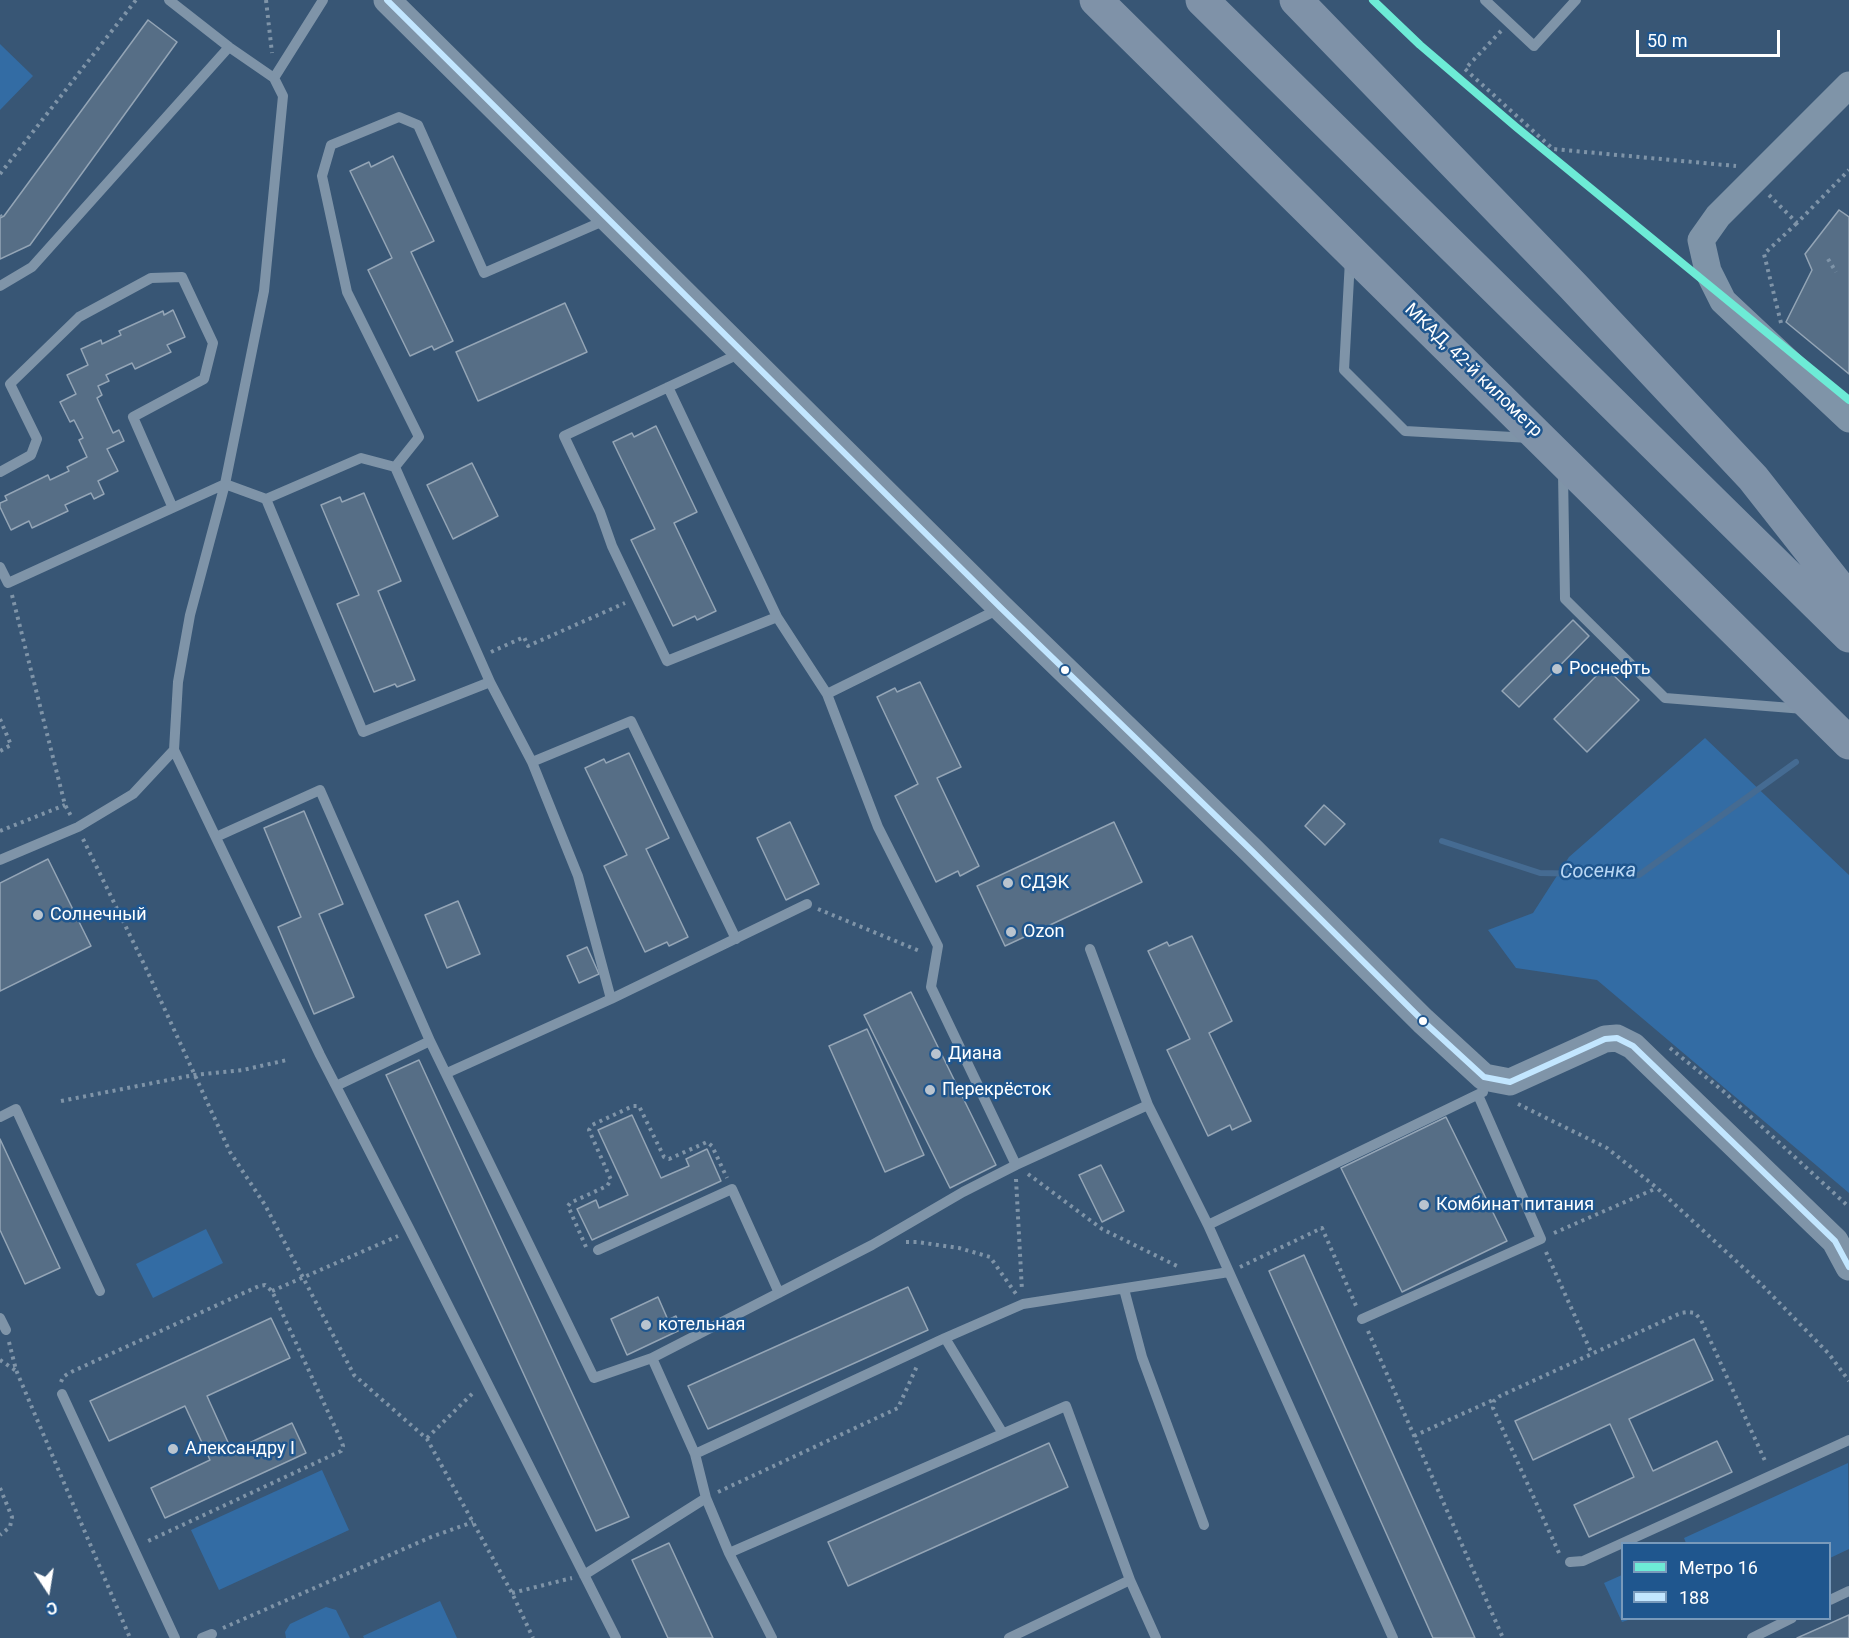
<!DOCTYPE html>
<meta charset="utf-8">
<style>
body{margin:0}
#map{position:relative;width:1849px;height:1638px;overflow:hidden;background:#385675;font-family:Roboto,sans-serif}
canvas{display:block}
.legend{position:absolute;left:1621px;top:1542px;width:210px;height:78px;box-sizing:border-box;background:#1f568e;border:2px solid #799abb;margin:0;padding:8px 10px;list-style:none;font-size:18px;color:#fff}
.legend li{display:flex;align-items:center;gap:12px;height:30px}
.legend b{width:30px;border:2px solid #799abb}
.north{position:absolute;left:18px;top:1560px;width:60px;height:60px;-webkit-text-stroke:4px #1f568e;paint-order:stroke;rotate:168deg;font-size:16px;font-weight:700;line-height:24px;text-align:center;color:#fff}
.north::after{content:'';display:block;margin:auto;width:21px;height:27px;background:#fff;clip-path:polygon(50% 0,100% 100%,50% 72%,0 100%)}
.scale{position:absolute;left:1636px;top:30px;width:144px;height:27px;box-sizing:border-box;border:3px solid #fff;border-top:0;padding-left:8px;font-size:18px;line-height:21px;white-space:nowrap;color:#fff;-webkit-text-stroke:4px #1f568e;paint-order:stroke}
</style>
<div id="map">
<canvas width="1849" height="1638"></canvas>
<ul class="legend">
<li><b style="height:8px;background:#6debd6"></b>Метро 16</li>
<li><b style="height:8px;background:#c2e6ff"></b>188</li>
</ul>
<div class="north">С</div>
<div class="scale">50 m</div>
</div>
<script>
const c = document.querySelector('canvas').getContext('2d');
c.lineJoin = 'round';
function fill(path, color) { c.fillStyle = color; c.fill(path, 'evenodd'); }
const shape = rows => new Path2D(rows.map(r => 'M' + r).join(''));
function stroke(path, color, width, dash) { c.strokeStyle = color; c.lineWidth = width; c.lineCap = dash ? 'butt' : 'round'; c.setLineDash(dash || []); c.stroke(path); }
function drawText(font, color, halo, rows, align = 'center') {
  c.font = font + ' Roboto,sans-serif'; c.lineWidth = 5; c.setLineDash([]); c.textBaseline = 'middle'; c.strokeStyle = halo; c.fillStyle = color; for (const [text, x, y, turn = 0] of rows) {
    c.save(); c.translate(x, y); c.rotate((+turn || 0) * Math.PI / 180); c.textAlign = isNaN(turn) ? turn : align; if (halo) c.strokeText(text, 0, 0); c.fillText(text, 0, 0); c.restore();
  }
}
fill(shape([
 [0,44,33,76,0,110],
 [1705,738,1849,875,1849,1193,1597,980,1516,968,1488,930,1533,913,1569,857],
 [206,1229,223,1263,153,1298,136,1264],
 [1848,1463,1849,1549,1830,1558,1830,1544,1686,1543,1684,1538],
 [322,1470,349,1530,219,1590,191,1530],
 [1622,1575,1622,1618,1631,1619,1622,1622,1604,1583],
 [440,1601,457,1638,364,1638,363,1636],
 [326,1607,336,1610,350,1638,286,1638,285,1632,290,1624]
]), '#336ca4');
stroke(shape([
 [1442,841,1540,873,1639,875,1796,762]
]), '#456b92', 6);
const building = shape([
 [148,20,177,42,30,245,0,259,0,218,4,216,148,20],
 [393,156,434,241,411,252,453,341,434,350,432,346,410,356,368,270,392,258,350,171,369,162,371,167,393,156],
 [1839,210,1849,217,1849,374,1786,322,1812,270,1805,254,1839,210],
 [565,303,587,352,478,401,456,352,565,303],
 [173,310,185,337,167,345,171,352,135,369,132,363,106,375,109,381,98,386,102,395,97,398,113,433,119,430,124,441,107,449,118,471,98,481,104,494,94,499,91,493,65,505,68,511,32,528,29,521,11,530,0,507,0,503,7,500,5,496,48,475,50,480,69,471,67,467,87,457,79,440,83,438,74,420,70,422,60,402,76,394,67,375,88,365,81,349,101,340,102,344,121,335,119,331,163,311,164,315,173,310],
 [656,426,697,512,674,523,716,611,697,620,695,616,673,626,631,540,655,529,613,442,632,433,634,437,656,426],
 [472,463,498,516,453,539,427,485,472,463],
 [364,493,401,581,378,591,415,680,397,687,395,684,374,692,337,604,359,595,321,505,340,497,342,502,364,493],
 [1573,620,1589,636,1519,707,1502,691,1573,620],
 [1605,667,1639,700,1587,752,1554,719,1605,667],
 [920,682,961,767,937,778,979,866,960,876,958,871,936,882,895,796,918,784,877,697,895,688,897,692,920,682],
 [629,753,669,838,646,849,688,937,669,946,667,942,645,952,604,866,627,855,585,768,604,759,606,763,629,753],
 [1324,805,1345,824,1325,845,1305,826,1324,805],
 [304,811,343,904,319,914,354,997,314,1014,278,927,301,917,264,828,304,811],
 [790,822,819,884,786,900,757,838,790,822],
 [1114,822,1142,882,1005,946,977,886,1114,822],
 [48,859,91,946,0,991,0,883,48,859],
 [458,901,480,954,447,968,425,915,458,901],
 [1192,936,1232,1021,1209,1033,1251,1121,1232,1130,1230,1125,1208,1136,1167,1050,1190,1039,1148,951,1167,942,1169,946,1192,936],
 [587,947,599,974,579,983,567,956,587,947],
 [911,992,996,1165,950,1188,864,1015,911,992],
 [867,1029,924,1155,885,1172,829,1046,867,1029],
 [419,1060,629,1517,596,1531,386,1075,419,1060],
 [632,1115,661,1178,689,1166,686,1159,707,1149,721,1181,592,1240,577,1209,596,1200,599,1208,628,1195,598,1130,632,1115],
 [1446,1117,1507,1241,1402,1292,1341,1168,1446,1117],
 [0,1139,60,1268,25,1284,0,1230,0,1139],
 [1101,1165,1124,1211,1102,1222,1079,1175,1101,1165],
 [1304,1255,1475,1638,1433,1638,1269,1271,1304,1255],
 [908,1287,928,1330,708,1429,688,1386,908,1287],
 [658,1297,668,1320,676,1316,682,1329,627,1355,611,1319,658,1297],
 [271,1318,290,1358,207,1396,232,1451,292,1423,306,1453,165,1518,151,1488,210,1460,185,1406,109,1441,90,1401,271,1318],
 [1694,1339,1713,1380,1629,1419,1653,1471,1717,1441,1732,1472,1589,1537,1574,1505,1634,1477,1610,1424,1533,1460,1515,1421,1694,1339],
 [1049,1443,1068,1487,848,1586,828,1542,1049,1443],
 [669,1543,713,1638,668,1638,632,1560,669,1543],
 [1849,1615,1849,1638,1797,1638,1849,1615]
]);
fill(building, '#566e86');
stroke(building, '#94a5b6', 1.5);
stroke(shape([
 [266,0,272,53],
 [1501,31,1465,69,1553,149,1736,166],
 [0,174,136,0],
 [1769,195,1797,223,1849,170],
 [0,215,1,217],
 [1828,259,1836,272],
 [1781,323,1764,254,1797,223],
 [12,595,65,805,71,816],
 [491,652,524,637,528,646,625,603],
 [0,719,11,745,0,751],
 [0,831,65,805],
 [83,839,144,964,230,1152,265,1205,354,1375,427,1439,512,1593,533,1638],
 [818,909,922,952],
 [1670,1048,1723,1091,1849,1207],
 [61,1101,194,1075,243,1070,287,1060],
 [1518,1104,1607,1148,1657,1188,1761,1284,1829,1354,1849,1381],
 [1028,1174,1102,1229,1177,1266],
 [1016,1179,1022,1291],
 [1554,1233,1657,1188],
 [906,1242,917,1242,959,1248,990,1257,1016,1294],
 [586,1247,568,1206,570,1203,607,1186,611,1180,589,1130,592,1125,633,1106,639,1106,664,1157,669,1159,707,1142,712,1146,727,1178],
 [1546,1252,1592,1354],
 [1240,1267,1322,1228,1357,1308],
 [272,1291,398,1236],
 [1368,1331,1503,1638],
 [9,1342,16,1370,130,1638],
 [0,1360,15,1370],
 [61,1382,63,1377,69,1373,259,1286,265,1285,272,1291,341,1440,343,1446,341,1451,146,1542],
 [1414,1436,1495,1399],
 [427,1438,475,1391],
 [0,1488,12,1517,10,1527,0,1535],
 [718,1492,898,1408,917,1366],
 [1559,1553,1493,1408,1494,1401,1500,1396,1681,1313,1688,1312,1695,1313,1701,1320,1766,1463],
 [512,1593,572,1578],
 [223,1628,431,1537,473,1522]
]), '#7f94a8', 4, [3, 4.5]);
stroke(shape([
 [169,0,229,47,274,78],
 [323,0,274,78,283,96,264,291,225,484,190,615,178,682,174,750,320,1055,410,1230,616,1638],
 [1485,0,1534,46,1576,0],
 [1350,260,1344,370,1405,431,1530,438],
 [0,286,32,267,229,47],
 [743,352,564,436,600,512,612,546,667,661,777,617],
 [668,387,777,617,827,694,1001,608],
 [0,472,31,455,37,439,10,384,79,317,151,278,182,277,213,343,204,379,133,417,172,506],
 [1563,472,1565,599,1665,698,1804,709],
 [266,499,363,732,490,682,395,467],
 [0,567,8,583,225,484,266,499,361,458,395,467,419,437,347,292,322,176,331,145,399,117,418,125,484,273,608,219],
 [490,682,532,762,578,876,611,999],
 [827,694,878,827,938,946,931,987,1016,1165],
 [532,762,631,721,736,939],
 [216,837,320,790,430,1041,594,1378,652,1358,872,1245,963,1192,1016,1165,1148,1105],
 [0,860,78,827,133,794,174,750],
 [1090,949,1148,1105,1208,1225,1393,1638],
 [447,1073,611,999,807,904],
 [336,1086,430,1041],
 [0,1117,16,1109,100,1291],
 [1208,1225,1483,1092],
 [598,1250,732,1189,779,1293],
 [1124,1289,1142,1357,1204,1525],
 [0,1318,6,1330],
 [1362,1319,1541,1239,1478,1095],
 [945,1338,1002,1432],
 [652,1358,695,1454,706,1498,729,1553],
 [62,1394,175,1638],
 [695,1454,945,1338,1023,1304,1229,1272],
 [1570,1562,1583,1561,1849,1440],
 [584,1575,706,1498],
 [1830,1600,1849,1591],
 [202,1638,212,1634],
 [772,1638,729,1553,1066,1406,1130,1580,1156,1638],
 [1009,1638,1130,1580],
 [1752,1638,1792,1618]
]), '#7f94a8', 10);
stroke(shape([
 [387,0,1001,608,1252,851,1423,1021,1484,1077,1510,1082,1605,1039,1617,1038,1633,1046,1835,1241,1849,1267],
 [1849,85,1718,216,1701,240,1708,271,1723,301,1849,419]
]), '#7f94a8', 27);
stroke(shape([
 [1096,0,1849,743],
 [1202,0,1849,636],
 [1296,0,1573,286,1753,478,1849,600]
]), '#7f92a8', 33);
stroke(shape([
 [387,0,1001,608,1252,851,1423,1021,1484,1077,1510,1082,1605,1039,1617,1038,1633,1046,1835,1241,1849,1267]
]), '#c2e6ff', 6);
stroke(shape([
 [1373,0,1420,45,1516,127,1849,400]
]), '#6debd6', 8);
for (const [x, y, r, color] of [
 [1557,669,6,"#b9c4cf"],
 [1065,670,5,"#fff"],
 [1008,883,6,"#b9c4cf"],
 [38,915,6,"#b9c4cf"],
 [1011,932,6,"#b9c4cf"],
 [1423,1021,5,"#fff"],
 [936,1054,6,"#b9c4cf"],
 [930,1090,6,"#b9c4cf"],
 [1424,1205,6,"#b9c4cf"],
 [646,1325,6,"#b9c4cf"],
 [173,1449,6,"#b9c4cf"]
]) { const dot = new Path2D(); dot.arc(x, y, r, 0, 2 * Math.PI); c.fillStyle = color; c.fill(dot); stroke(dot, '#1f568e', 2); }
drawText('18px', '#fff', '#1f568e', [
 ["МКАД, 42-й километр",1473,371,44]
]);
drawText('18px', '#fff', '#1f568e', [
 ["Роснефть",1569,669],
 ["СДЭК",1020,883],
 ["Солнечный",50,915],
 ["Ozon",1023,932],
 ["Диана",948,1054],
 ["Перекрёсток",942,1090],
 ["Комбинат питания",1436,1205],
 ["котельная",658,1325],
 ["Александру I",185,1449]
], 'left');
drawText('italic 20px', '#b9d7f4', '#1f568e', [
 ["Сосенка",1598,872,-1]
]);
</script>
